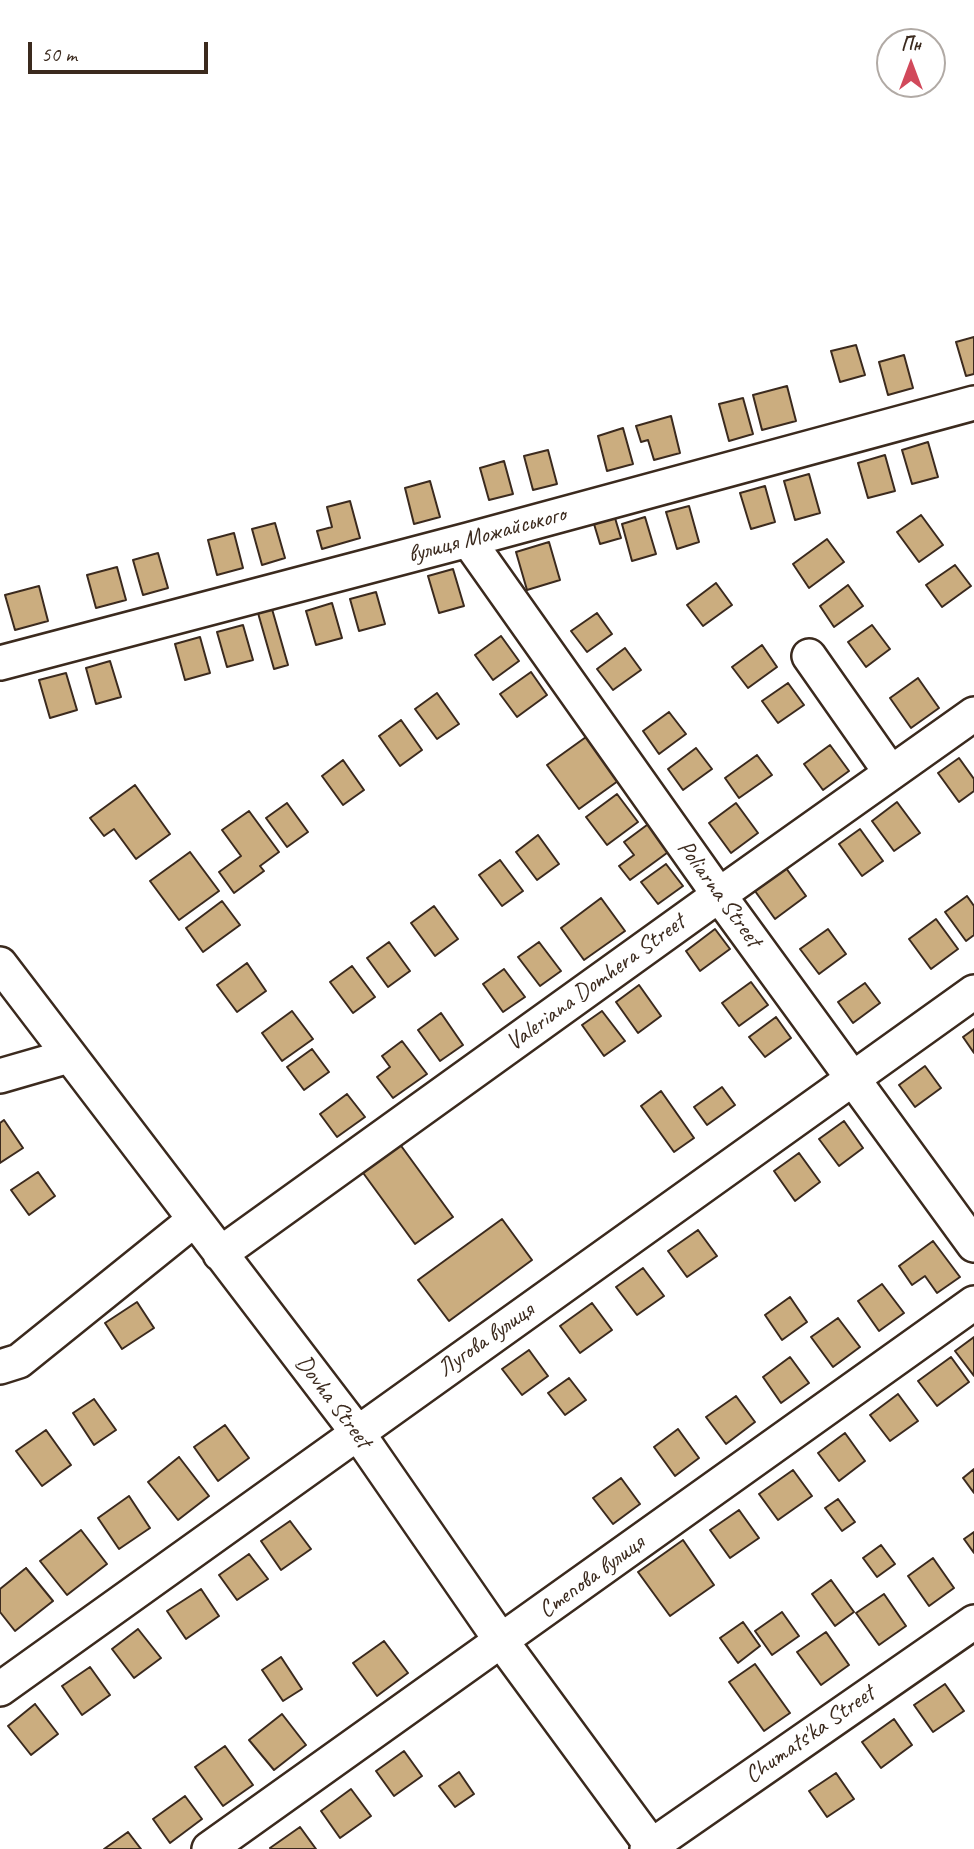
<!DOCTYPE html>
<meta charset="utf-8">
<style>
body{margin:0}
#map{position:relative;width:974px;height:1849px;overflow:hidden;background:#fff;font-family:Caveat,sans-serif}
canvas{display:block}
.north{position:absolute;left:876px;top:28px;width:70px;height:70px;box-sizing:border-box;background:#fff;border:2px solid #b1aaa5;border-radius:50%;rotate:0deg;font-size:19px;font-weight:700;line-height:28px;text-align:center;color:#3b2a1e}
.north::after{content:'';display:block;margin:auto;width:24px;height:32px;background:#d1495b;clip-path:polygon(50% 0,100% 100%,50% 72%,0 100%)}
.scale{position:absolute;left:28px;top:42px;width:180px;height:32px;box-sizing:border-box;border:4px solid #3b2a1e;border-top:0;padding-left:9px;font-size:21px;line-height:24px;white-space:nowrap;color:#3b2a1e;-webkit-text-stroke:5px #fff;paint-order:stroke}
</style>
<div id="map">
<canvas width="974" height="1849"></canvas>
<div class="north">Пн</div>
<div class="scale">50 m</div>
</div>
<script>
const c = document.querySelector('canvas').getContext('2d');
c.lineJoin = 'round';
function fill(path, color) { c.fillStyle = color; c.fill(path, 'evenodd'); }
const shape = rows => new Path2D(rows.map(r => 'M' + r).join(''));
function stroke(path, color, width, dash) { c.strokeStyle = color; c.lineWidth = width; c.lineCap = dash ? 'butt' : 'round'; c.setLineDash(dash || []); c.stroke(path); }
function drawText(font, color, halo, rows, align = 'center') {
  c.font = font + ' Caveat,sans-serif'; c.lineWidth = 6; c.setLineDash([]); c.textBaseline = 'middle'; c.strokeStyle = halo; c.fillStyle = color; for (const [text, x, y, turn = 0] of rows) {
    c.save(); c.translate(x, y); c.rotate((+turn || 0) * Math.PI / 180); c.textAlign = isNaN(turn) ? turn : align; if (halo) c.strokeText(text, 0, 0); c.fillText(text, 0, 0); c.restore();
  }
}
const building = shape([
 [974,337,974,374,966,376,956,342,974,337],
 [856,345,865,375,840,382,831,351,856,345],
 [904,355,913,388,888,395,879,362,904,355],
 [787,386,796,421,762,430,753,395,787,386],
 [743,398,753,434,729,441,719,404,743,398],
 [671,416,680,453,654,460,648,440,641,442,636,426,671,416],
 [623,428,633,464,607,471,598,436,623,428],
 [928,442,938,477,912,484,902,450,928,442],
 [548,450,557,484,533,490,524,456,548,450],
 [885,455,895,491,868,498,858,463,885,455],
 [504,461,513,494,489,500,480,468,504,461],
 [809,474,820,513,795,520,784,481,809,474],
 [430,481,440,517,414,524,405,488,430,481],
 [765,486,775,522,751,529,740,493,765,486],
 [350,501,360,538,322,549,317,531,332,527,327,507,350,501],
 [689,506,699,542,677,549,666,512,689,506],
 [921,515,943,545,919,562,897,532,921,515],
 [645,517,656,554,632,561,622,524,645,517],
 [615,518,621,538,600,544,594,524,615,518],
 [275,523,285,558,262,565,252,529,275,523],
 [234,533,243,568,217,575,208,540,234,533],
 [827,539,844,562,809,588,793,564,827,539],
 [549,542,560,580,527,590,516,552,549,542],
 [158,553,168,588,143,595,133,560,158,553],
 [955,565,971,586,942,607,926,585,955,565],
 [117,567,126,600,96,608,87,575,117,567],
 [453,569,464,606,439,613,428,576,453,569],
 [716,583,732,605,703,626,687,605,716,583],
 [848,585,863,606,834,627,820,606,848,585],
 [39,586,48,621,15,630,5,595,39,586],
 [376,592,385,624,359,631,350,599,376,592],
 [332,603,342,638,316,645,306,611,332,603],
 [272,609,288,665,274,669,258,613,272,609],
 [597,613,612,634,587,652,571,631,597,613],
 [243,625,253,660,227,667,217,632,243,625],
 [872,625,890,649,866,667,848,642,872,625],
 [501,636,519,661,493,680,475,655,501,636],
 [200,637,210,673,185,680,175,644,200,637],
 [762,645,777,667,748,688,732,667,762,645],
 [625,648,641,670,613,690,597,669,625,648],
 [110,661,121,697,96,704,86,668,110,661],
 [531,672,547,695,517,717,500,694,531,672],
 [66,673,77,710,50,718,39,680,66,673],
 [918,678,939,708,911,728,890,698,918,678],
 [788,683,804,705,778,723,762,701,788,683],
 [437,693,459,724,437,739,415,709,437,693],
 [669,712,686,734,659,754,643,731,669,712],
 [401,720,422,750,400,766,379,736,401,720],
 [586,737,618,781,579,809,547,765,586,737],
 [830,745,849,771,823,790,804,764,830,745],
 [696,748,712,769,683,790,668,769,696,748],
 [757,755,772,775,739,798,725,778,757,755],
 [959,758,974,779,974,791,959,802,938,773,959,758],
 [343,760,364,790,343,805,322,776,343,760],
 [135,785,170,834,136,859,114,829,104,836,90,818,135,785],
 [617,794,638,822,607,845,586,817,617,794],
 [897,802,920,833,894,851,872,821,897,802],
 [287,803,308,832,287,847,266,818,287,803],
 [736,803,758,833,731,853,709,823,736,803],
 [249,811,279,852,260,866,264,871,234,893,219,872,241,856,222,830,249,811],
 [651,822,671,850,630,880,619,866,634,855,624,842,651,822],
 [860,829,883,861,862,876,839,844,860,829],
 [538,835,559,864,537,880,516,852,538,835],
 [190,852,219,891,179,920,150,881,190,852],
 [500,860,523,891,502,906,479,875,500,860],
 [666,864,683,886,658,904,641,882,666,864],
 [786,868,806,896,775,919,755,891,786,868],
 [967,896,974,906,974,935,966,941,945,912,967,896],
 [601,898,625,931,584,960,561,928,601,898],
 [222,901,240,925,203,952,186,928,222,901],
 [434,906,458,939,435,956,411,923,434,906],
 [936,919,958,949,931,969,909,939,936,919],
 [715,929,730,949,700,971,686,951,715,929],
 [828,929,846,954,819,974,800,949,828,929],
 [389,942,410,971,388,987,367,958,389,942],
 [539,942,561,971,540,986,518,957,539,942],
 [247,963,266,991,237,1012,217,985,247,963],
 [352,966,375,997,353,1013,330,982,352,966],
 [504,969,525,997,503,1012,483,984,504,969],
 [751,982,768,1005,739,1026,722,1003,751,982],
 [865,983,880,1003,853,1023,838,1002,865,983],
 [639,985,661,1016,638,1033,616,1002,639,985],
 [292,1011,313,1039,282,1061,262,1033,292,1011],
 [602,1011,625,1041,604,1056,582,1025,602,1011],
 [441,1013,463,1045,440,1061,418,1030,441,1013],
 [776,1017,791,1038,765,1057,749,1037,776,1017],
 [974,1029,974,1053,963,1037,974,1029],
 [402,1041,427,1074,393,1098,377,1077,390,1067,382,1056,402,1041],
 [312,1049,329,1072,304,1090,287,1067,312,1049],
 [925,1066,941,1088,915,1107,899,1085,925,1066],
 [722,1087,735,1105,707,1125,694,1107,722,1087],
 [661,1091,694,1138,674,1152,641,1106,661,1091],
 [347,1094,365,1117,337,1137,320,1114,347,1094],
 [4,1120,23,1148,0,1163,0,1123,4,1120],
 [844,1121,863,1148,839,1166,819,1139,844,1121],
 [399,1143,453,1217,415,1244,361,1170,399,1143],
 [799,1153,820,1182,795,1201,774,1171,799,1153],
 [38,1172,55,1196,29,1215,11,1190,38,1172],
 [502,1219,532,1260,449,1321,418,1280,502,1219],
 [698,1230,717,1256,687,1277,668,1251,698,1230],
 [933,1241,960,1277,937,1293,925,1276,912,1285,899,1266,933,1241],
 [643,1268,664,1296,637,1315,616,1287,643,1268],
 [882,1284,904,1313,879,1331,858,1301,882,1284],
 [790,1297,807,1322,782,1340,765,1315,790,1297],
 [137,1302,154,1328,122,1349,105,1323,137,1302],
 [592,1303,612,1330,580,1353,560,1326,592,1303],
 [838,1318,860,1347,833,1367,811,1337,838,1318],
 [974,1337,974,1376,955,1351,974,1337],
 [529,1350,548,1376,522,1395,502,1369,529,1350],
 [790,1357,809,1383,781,1403,763,1377,790,1357],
 [951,1357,969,1382,937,1406,918,1381,951,1357],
 [569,1378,586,1400,565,1415,548,1393,569,1378],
 [898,1394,918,1421,890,1441,870,1415,898,1394],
 [736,1396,755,1422,726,1444,706,1417,736,1396],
 [94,1399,116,1430,94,1445,73,1413,94,1399],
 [225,1425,249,1458,218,1481,194,1447,225,1425],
 [678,1429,699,1458,675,1476,654,1447,678,1429],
 [46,1430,71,1465,42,1486,16,1451,46,1430],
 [845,1433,865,1461,839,1481,818,1453,845,1433],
 [179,1457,209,1496,178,1520,148,1482,179,1457],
 [974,1469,974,1493,963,1478,974,1469],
 [793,1470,812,1496,778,1520,759,1494,793,1470],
 [621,1478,640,1504,613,1524,593,1498,621,1478],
 [129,1496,150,1528,119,1549,98,1518,129,1496],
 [838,1499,855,1522,842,1531,825,1508,838,1499],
 [739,1510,759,1538,730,1558,710,1530,739,1510],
 [290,1521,311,1549,281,1570,261,1541,290,1521],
 [81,1530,107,1564,67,1595,40,1561,81,1530],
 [974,1532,974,1553,964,1539,974,1532],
 [683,1540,714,1585,670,1616,638,1572,683,1540],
 [881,1545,895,1564,877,1577,863,1558,881,1545],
 [249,1554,268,1579,237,1600,219,1575,249,1554],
 [933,1558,954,1588,929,1606,908,1576,933,1558],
 [26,1568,53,1601,15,1631,0,1612,0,1589,26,1568],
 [831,1580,854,1612,835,1626,812,1594,831,1580],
 [201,1589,219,1616,186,1639,167,1611,201,1589],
 [884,1594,906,1626,879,1645,856,1613,884,1594],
 [782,1612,799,1636,772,1655,755,1631,782,1612],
 [743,1622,760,1646,738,1663,720,1638,743,1622],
 [138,1629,161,1658,134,1678,112,1649,138,1629],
 [826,1632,849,1665,821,1685,797,1652,826,1632],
 [384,1641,408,1673,377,1696,353,1663,384,1641],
 [281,1657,302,1689,283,1701,262,1670,281,1657],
 [755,1664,790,1713,764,1731,729,1682,755,1664],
 [90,1667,110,1695,82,1715,62,1686,90,1667],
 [945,1684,964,1711,933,1732,914,1705,945,1684],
 [35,1704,58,1734,31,1755,8,1726,35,1704],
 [282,1714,306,1745,274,1770,249,1740,282,1714],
 [894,1719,912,1745,881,1768,862,1742,894,1719],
 [225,1746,253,1785,223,1806,195,1767,225,1746],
 [404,1751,422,1776,394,1796,376,1771,404,1751],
 [459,1772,474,1794,455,1807,439,1786,459,1772],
 [836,1773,854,1799,827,1817,809,1791,836,1773],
 [351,1789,371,1816,340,1838,321,1811,351,1789],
 [185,1796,202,1819,170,1843,153,1819,185,1796],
 [300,1827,316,1849,271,1849,270,1848,300,1827],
 [128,1832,141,1849,104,1849,128,1832]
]);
fill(building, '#cbad7f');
stroke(building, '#3b2a1e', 2);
const minor = shape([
 [468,540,719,895,974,1245],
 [809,656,891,773],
 [0,663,468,540,974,403],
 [0,964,357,1432,502,1642,654,1849],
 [0,1076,69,1056],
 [220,1254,719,895,974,714],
 [0,1367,19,1361,194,1220],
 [0,1689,974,992],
 [209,1849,974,1303],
 [647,1849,974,1622]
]);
stroke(minor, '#3b2a1e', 38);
stroke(minor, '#fff', 33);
drawText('24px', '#3b2a1e', '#fff', [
 ["вулиця Можайського",487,535,-15],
 ["Poliarna Street",719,894,54],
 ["Valeriana Domhera Street",596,983,-36],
 ["Лугова вулиця",486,1340,-35],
 ["Dovha Street",333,1402,53],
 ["Степова вулиця",592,1577,-36],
 ["Chumats'ka Street",810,1735,-35]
]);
</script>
